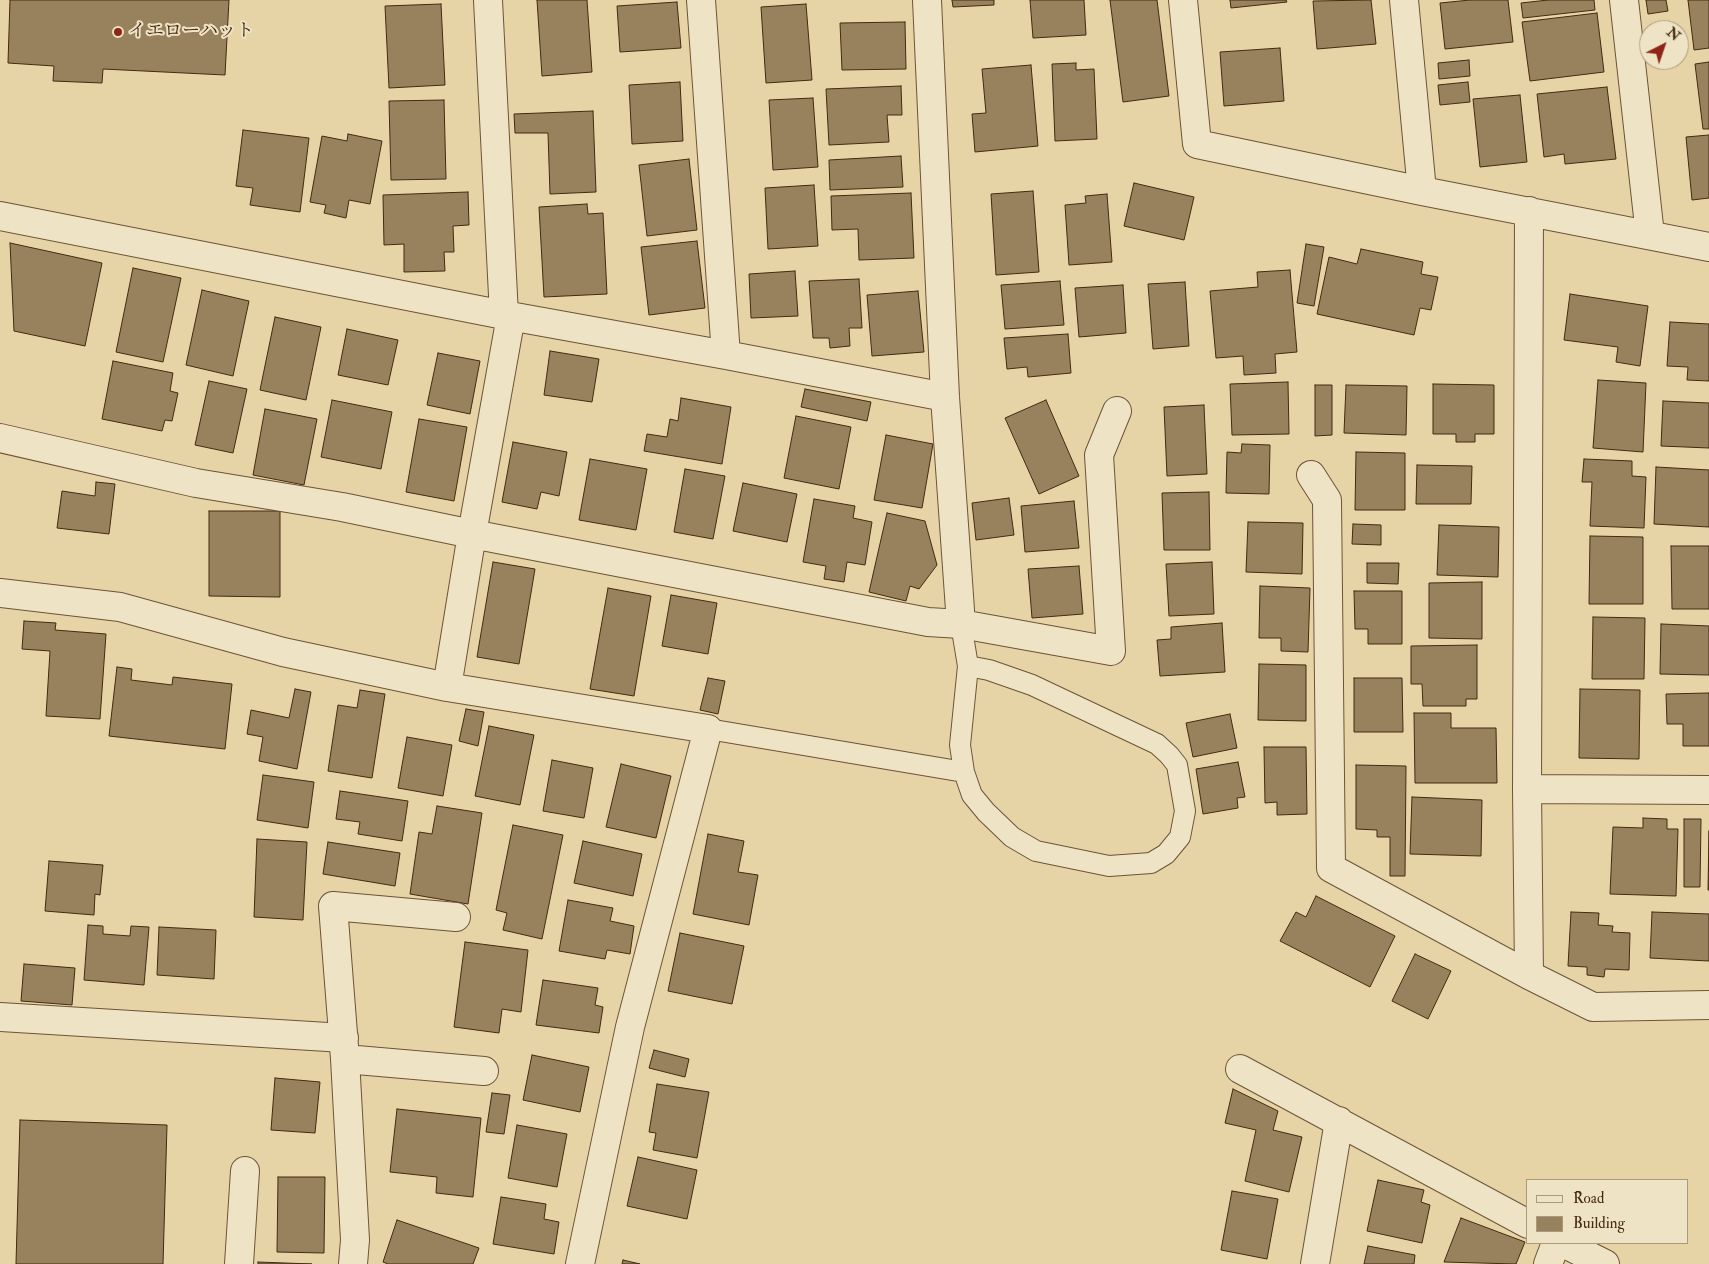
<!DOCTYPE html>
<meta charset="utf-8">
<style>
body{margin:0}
#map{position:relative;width:1709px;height:1264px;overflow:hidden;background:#e6d4a6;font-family:"IM FELL Double Pica",serif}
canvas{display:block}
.legend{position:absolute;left:1526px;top:1179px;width:162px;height:65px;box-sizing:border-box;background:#efe3c5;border:1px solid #ab997d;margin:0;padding:6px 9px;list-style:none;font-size:15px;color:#442910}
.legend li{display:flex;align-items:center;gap:10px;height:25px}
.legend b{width:25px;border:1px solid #ab997d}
.north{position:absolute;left:1639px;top:20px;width:50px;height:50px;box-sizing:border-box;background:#efe3c5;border:1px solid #ab997d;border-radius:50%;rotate:41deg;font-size:14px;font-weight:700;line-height:20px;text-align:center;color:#442910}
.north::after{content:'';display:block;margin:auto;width:18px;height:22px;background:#8f2418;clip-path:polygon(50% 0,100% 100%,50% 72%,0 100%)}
</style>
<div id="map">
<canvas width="1709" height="1264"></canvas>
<ul class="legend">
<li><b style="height:6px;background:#efe3c5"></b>Road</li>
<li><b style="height:14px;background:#98825e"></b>Building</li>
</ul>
<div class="north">N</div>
</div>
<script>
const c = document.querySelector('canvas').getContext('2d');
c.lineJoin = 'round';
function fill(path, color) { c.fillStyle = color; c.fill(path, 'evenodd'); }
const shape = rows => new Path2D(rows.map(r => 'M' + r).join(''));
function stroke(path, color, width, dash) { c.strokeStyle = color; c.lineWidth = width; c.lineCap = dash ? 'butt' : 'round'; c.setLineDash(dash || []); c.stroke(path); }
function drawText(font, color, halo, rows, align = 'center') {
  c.font = font + ' "IM FELL Double Pica","Noto Serif JP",serif'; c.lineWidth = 4; c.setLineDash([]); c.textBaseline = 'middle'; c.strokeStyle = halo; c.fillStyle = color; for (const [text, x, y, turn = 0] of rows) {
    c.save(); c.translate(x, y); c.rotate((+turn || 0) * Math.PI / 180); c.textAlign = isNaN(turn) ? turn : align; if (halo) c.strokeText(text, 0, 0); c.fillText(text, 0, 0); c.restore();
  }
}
const building = shape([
 [10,0,229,0,225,75,103,69,102,83,53,81,54,66,8,63,10,0],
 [537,0,587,0,592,72,542,76,537,0],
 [952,0,994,0,994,5,953,7,952,0],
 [1030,0,1084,0,1086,35,1033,38,1030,0],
 [1110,0,1157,0,1169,96,1123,102,1110,0],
 [1230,0,1286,0,1287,2,1231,8,1230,0],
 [1371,0,1376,44,1317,49,1313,1,1371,0],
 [1470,0,1508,0,1513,42,1445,49,1440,3,1470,0],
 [1548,0,1594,0,1595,10,1523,18,1521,3,1548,0],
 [1646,0,1666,0,1668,11,1648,14,1646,0],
 [1688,0,1709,0,1709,48,1694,50,1688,0],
 [677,2,681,48,620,52,617,6,677,2],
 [441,4,445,85,389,88,385,6,441,4],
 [806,4,812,80,766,83,761,7,806,4],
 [1597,13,1604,72,1530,81,1522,22,1597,13],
 [905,22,906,69,842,70,840,23,905,22],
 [1280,48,1284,101,1224,106,1220,52,1280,48],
 [1469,60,1470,76,1439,79,1438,63,1469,60],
 [1709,62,1709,129,1703,129,1695,64,1709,62],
 [1076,63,1076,70,1094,69,1097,139,1055,141,1052,64,1076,63],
 [1031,65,1038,146,975,152,972,114,986,113,982,69,1031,65],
 [680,82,683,141,632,144,629,85,680,82],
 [1468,82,1470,102,1440,105,1438,85,1468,82],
 [901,86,902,115,887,115,889,142,829,145,826,89,901,86],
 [1607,87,1616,159,1565,164,1564,154,1544,157,1537,94,1607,87],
 [1520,95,1527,162,1480,167,1473,99,1520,95],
 [813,98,818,167,773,170,769,100,813,98],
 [444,100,446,179,391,180,389,101,444,100],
 [593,111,596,192,550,194,548,133,515,133,514,114,593,111],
 [243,130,309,138,300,212,250,205,253,188,236,186,243,130],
 [348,134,382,141,370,204,349,200,346,218,324,213,326,205,310,202,322,136,347,141,348,134],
 [1709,135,1709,198,1692,200,1686,137,1709,135],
 [901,156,903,187,830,190,829,160,901,156],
 [689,159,697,230,647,236,639,165,689,159],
 [1134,183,1194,197,1184,240,1124,226,1134,183],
 [814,185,818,246,768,249,765,188,814,185],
 [1033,191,1039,272,996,275,991,194,1033,191],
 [468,192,469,225,453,226,454,252,444,252,445,271,404,272,404,244,384,245,383,195,468,192],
 [911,193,914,258,859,260,858,229,832,230,831,196,911,193],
 [1107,194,1112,262,1069,265,1065,205,1086,203,1085,196,1107,194],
 [587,204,588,214,603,213,607,294,544,297,539,207,587,204],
 [697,241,705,308,649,315,641,247,697,241],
 [10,243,102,263,85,346,14,331,10,243],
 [1306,244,1324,247,1314,306,1297,303,1306,244],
 [1361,249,1423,262,1421,274,1438,277,1431,310,1420,308,1414,335,1317,314,1329,257,1357,264,1361,249],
 [133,268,181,278,163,362,116,352,133,268],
 [1290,270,1297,352,1275,354,1276,373,1244,375,1243,356,1216,358,1210,291,1258,287,1257,272,1290,270],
 [795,271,798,316,751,318,749,274,795,271],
 [859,279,862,328,849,328,850,346,830,348,829,338,813,338,809,281,859,279],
 [1060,281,1064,325,1005,329,1001,285,1060,281],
 [1185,282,1189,346,1153,349,1148,284,1185,282],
 [1123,285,1126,333,1079,337,1075,288,1123,285],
 [202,290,249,301,233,376,186,365,202,290],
 [918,291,924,352,872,356,867,295,918,291],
 [1570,294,1648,306,1640,366,1616,362,1618,347,1564,340,1570,294],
 [275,317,321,327,306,400,260,390,275,317],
 [1670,322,1709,324,1709,381,1687,380,1688,367,1667,366,1670,322],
 [347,329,398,340,388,385,338,375,347,329],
 [1068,334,1071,373,1028,377,1027,367,1007,369,1004,338,1068,334],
 [550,351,599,359,592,402,544,395,550,351],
 [438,353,480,361,470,414,427,405,438,353],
 [113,361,173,373,170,391,178,393,172,421,165,420,162,431,102,419,113,361],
 [1598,380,1646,383,1643,452,1593,448,1598,380],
 [209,381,247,389,233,453,195,445,209,381],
 [1288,382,1289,434,1232,435,1230,384,1288,382],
 [1433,384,1494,385,1494,434,1475,434,1475,442,1456,442,1456,434,1433,434,1433,384],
 [1315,385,1332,385,1332,435,1315,436,1315,385],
 [1346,385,1407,386,1406,435,1344,433,1346,385],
 [805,389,871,402,867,421,801,407,805,389],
 [681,398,731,407,722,464,644,451,647,434,667,437,670,419,678,421,681,398],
 [332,400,392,412,381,469,321,457,332,400],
 [1046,400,1079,476,1039,494,1005,418,1046,400],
 [1663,401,1709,403,1709,448,1661,446,1663,401],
 [1204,405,1207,474,1167,476,1164,407,1204,405],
 [265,409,317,419,304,485,253,475,265,409],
 [796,416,851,427,839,489,784,478,796,416],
 [419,419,467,427,454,501,406,492,419,419],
 [886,435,933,444,922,508,874,500,886,435],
 [513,442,567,452,559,496,541,492,537,509,502,502,513,442],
 [1242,444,1270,445,1269,494,1226,493,1227,452,1241,453,1242,444],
 [1356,452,1405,453,1405,510,1355,510,1356,452],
 [590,459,647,469,636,530,579,520,590,459],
 [1584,459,1632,461,1632,476,1646,477,1644,528,1590,526,1592,482,1582,482,1584,459],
 [1417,465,1472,466,1471,504,1416,504,1417,465],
 [1656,467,1709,470,1709,527,1654,524,1656,467],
 [685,469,725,476,713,539,674,532,685,469],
 [96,482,115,484,109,534,57,528,62,491,95,496,96,482],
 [743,483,797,494,787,542,733,531,743,483],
 [1209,492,1210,550,1164,550,1162,493,1209,492],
 [1009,498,1014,535,976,540,972,503,1009,498],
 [814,499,855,506,853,518,872,522,865,565,847,562,844,582,824,579,826,566,803,562,814,499],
 [1074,501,1079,548,1025,552,1021,506,1074,501],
 [209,511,280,511,280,597,209,596,209,511],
 [887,513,925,521,937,565,919,589,910,586,906,601,869,592,887,513],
 [1248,522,1303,523,1302,574,1246,572,1248,522],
 [1353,524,1381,525,1381,545,1352,544,1353,524],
 [1439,525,1499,527,1498,577,1437,575,1439,525],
 [1590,536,1643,537,1643,604,1589,604,1590,536],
 [1671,546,1709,546,1709,609,1672,609,1671,546],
 [493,562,535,569,519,664,477,657,493,562],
 [1212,562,1214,614,1169,616,1166,564,1212,562],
 [1367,563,1399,563,1398,584,1367,583,1367,563],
 [1079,566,1083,614,1032,618,1028,569,1079,566],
 [1482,582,1482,639,1429,638,1429,583,1482,582],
 [1260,586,1310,588,1308,652,1281,651,1281,638,1259,638,1260,586],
 [608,588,651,596,634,696,590,689,608,588],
 [1354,591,1402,591,1402,644,1368,644,1368,629,1355,629,1354,591],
 [671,595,717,603,708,654,662,646,671,595],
 [1593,617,1645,618,1644,679,1592,679,1593,617],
 [24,621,56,623,55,630,106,634,100,719,46,716,50,651,22,649,24,621],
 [1222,623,1225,672,1160,676,1157,640,1171,639,1171,627,1222,623],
 [1661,624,1709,626,1709,675,1660,674,1661,624],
 [1477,645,1477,699,1466,699,1466,706,1423,706,1422,684,1411,684,1411,646,1477,645],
 [1259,664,1306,665,1306,721,1258,720,1259,664],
 [117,667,132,669,131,680,172,685,173,677,232,684,225,749,109,736,117,667],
 [708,678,725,681,718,714,700,710,708,678],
 [1354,678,1402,678,1403,732,1354,732,1354,678],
 [295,689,311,692,297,769,259,761,263,737,247,734,251,710,289,718,295,689],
 [1580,689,1640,690,1639,759,1579,758,1580,689],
 [360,690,385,694,372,778,328,771,338,705,357,708,360,690],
 [1709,693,1709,746,1683,746,1683,724,1667,724,1666,694,1709,693],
 [466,709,484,712,478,746,459,741,466,709],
 [1414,713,1451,713,1451,728,1496,728,1497,783,1415,783,1414,713],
 [1230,714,1237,748,1193,757,1186,723,1230,714],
 [489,726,534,735,520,805,475,796,489,726],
 [407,737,452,745,443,796,398,788,407,737],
 [1264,747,1306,747,1307,814,1277,815,1277,802,1265,803,1264,747],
 [552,760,593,768,584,818,543,811,552,760],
 [1238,762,1245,797,1237,798,1238,808,1203,814,1196,769,1238,762],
 [621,764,671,776,656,838,606,827,621,764],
 [1356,765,1406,766,1405,876,1390,876,1390,837,1377,837,1377,830,1356,829,1356,765],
 [263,775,314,782,308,828,257,820,263,775],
 [340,791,408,801,402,841,358,834,360,822,336,819,340,791],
 [1412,797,1482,800,1481,856,1410,854,1412,797],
 [437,806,482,813,468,904,410,894,419,832,432,834,437,806],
 [1643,818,1667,819,1667,829,1678,829,1676,896,1610,894,1613,827,1643,828,1643,818],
 [1684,819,1701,819,1700,887,1684,887,1684,819],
 [513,825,563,835,542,939,503,930,507,913,496,910,513,825],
 [1709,831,1709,890,1708,890,1709,831],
 [708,834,744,841,738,872,758,875,749,925,693,914,708,834],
 [257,839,307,842,303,920,254,917,257,839],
 [583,841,642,854,633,896,574,883,583,841],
 [328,842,400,853,395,886,323,874,328,842],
 [49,861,103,865,100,895,95,894,94,915,45,911,49,861],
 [1316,896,1395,936,1370,987,1280,941,1296,912,1306,917,1316,896],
 [568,900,613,908,610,921,634,926,630,954,607,950,605,959,559,951,568,900],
 [1571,912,1599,913,1598,925,1613,926,1612,932,1630,933,1629,970,1605,969,1604,977,1587,975,1587,967,1568,966,1571,912],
 [1652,912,1709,914,1709,961,1650,958,1652,912],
 [88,925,103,926,103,934,130,936,131,926,149,927,144,985,84,980,88,925],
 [159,927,216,930,214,979,157,975,159,927],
 [680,933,744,946,732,1004,668,991,680,933],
 [465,942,528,950,521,1012,502,1009,499,1033,454,1027,465,942],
 [1415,954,1451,971,1428,1019,1392,1001,1415,954],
 [24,964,75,968,72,1005,21,1001,24,964],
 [543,980,598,988,595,1005,603,1007,599,1033,536,1025,543,980],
 [654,1050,689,1059,685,1077,649,1068,654,1050],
 [532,1055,589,1067,580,1112,523,1100,532,1055],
 [275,1078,320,1082,315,1133,271,1130,275,1078],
 [657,1084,709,1092,697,1158,653,1150,656,1133,649,1132,657,1084],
 [1233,1089,1278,1111,1273,1130,1302,1137,1289,1192,1245,1181,1256,1130,1225,1123,1233,1089],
 [492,1093,510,1095,504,1134,486,1132,492,1093],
 [397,1109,481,1118,473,1197,436,1193,437,1177,390,1172,397,1109],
 [20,1120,167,1125,163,1264,16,1264,20,1120],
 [517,1125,567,1134,557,1187,508,1178,517,1125],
 [638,1157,697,1170,687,1219,627,1206,638,1157],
 [278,1177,325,1177,324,1253,277,1252,278,1177],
 [1378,1180,1424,1190,1421,1202,1430,1205,1422,1243,1367,1231,1378,1180],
 [1232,1191,1278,1199,1267,1259,1221,1250,1232,1191],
 [501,1197,546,1204,544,1219,559,1222,554,1254,493,1244,501,1197],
 [1461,1218,1525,1242,1516,1264,1444,1262,1461,1218],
 [397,1220,479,1248,473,1264,388,1264,383,1262,397,1220],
 [1368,1246,1415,1255,1414,1264,1364,1264,1368,1246],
 [623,1260,640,1264,622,1264,623,1260],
 [258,1262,312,1264,258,1264,258,1262]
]);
fill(building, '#98825e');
stroke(building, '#442910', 1);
const service = shape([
 [961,624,968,666,960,745,964,772,972,795,986,812,1012,837,1036,851,1109,866,1151,863,1166,854,1180,837,1185,811,1177,765,1169,755,1157,744,1032,685,989,670,968,666],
 [708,729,964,772]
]);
const minor = shape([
 [488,0,504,315],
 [701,0,726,355],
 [927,0,945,397,961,624,1111,651,1099,455,1117,411],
 [1183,0,1197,144,1422,191,1709,247],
 [1404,0,1422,191],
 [1624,0,1650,235],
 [1529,211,1527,789,1529,975],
 [0,216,504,315,726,355,945,397],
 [0,438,196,483,342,507,472,534,928,622,961,624],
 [1311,475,1327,500,1331,868,1529,975,1593,1007,1709,1005],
 [0,593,120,607,283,652,447,687,708,729,630,1027,580,1264],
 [447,687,472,534,511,316],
 [1527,789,1709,790],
 [0,1017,344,1038],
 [345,1059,484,1071],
 [1240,1069,1528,1224],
 [1563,1243,1605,1264],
 [239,1264,245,1171],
 [353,1264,355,1240,345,1059,333,906,456,917],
 [1315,1264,1339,1121],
 [1548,1264,1556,1243]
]);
stroke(service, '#6c5436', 22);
stroke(minor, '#6c5436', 30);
stroke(service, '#efe3c5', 20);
stroke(minor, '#efe3c5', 28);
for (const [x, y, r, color] of [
 [118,32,5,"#8f2418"]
]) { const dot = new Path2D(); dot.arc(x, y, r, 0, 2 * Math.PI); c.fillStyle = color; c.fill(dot); stroke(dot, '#efe3c5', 2); }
drawText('18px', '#442910', '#efe3c5', [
 ["イエローハット",128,32]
], 'left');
</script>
